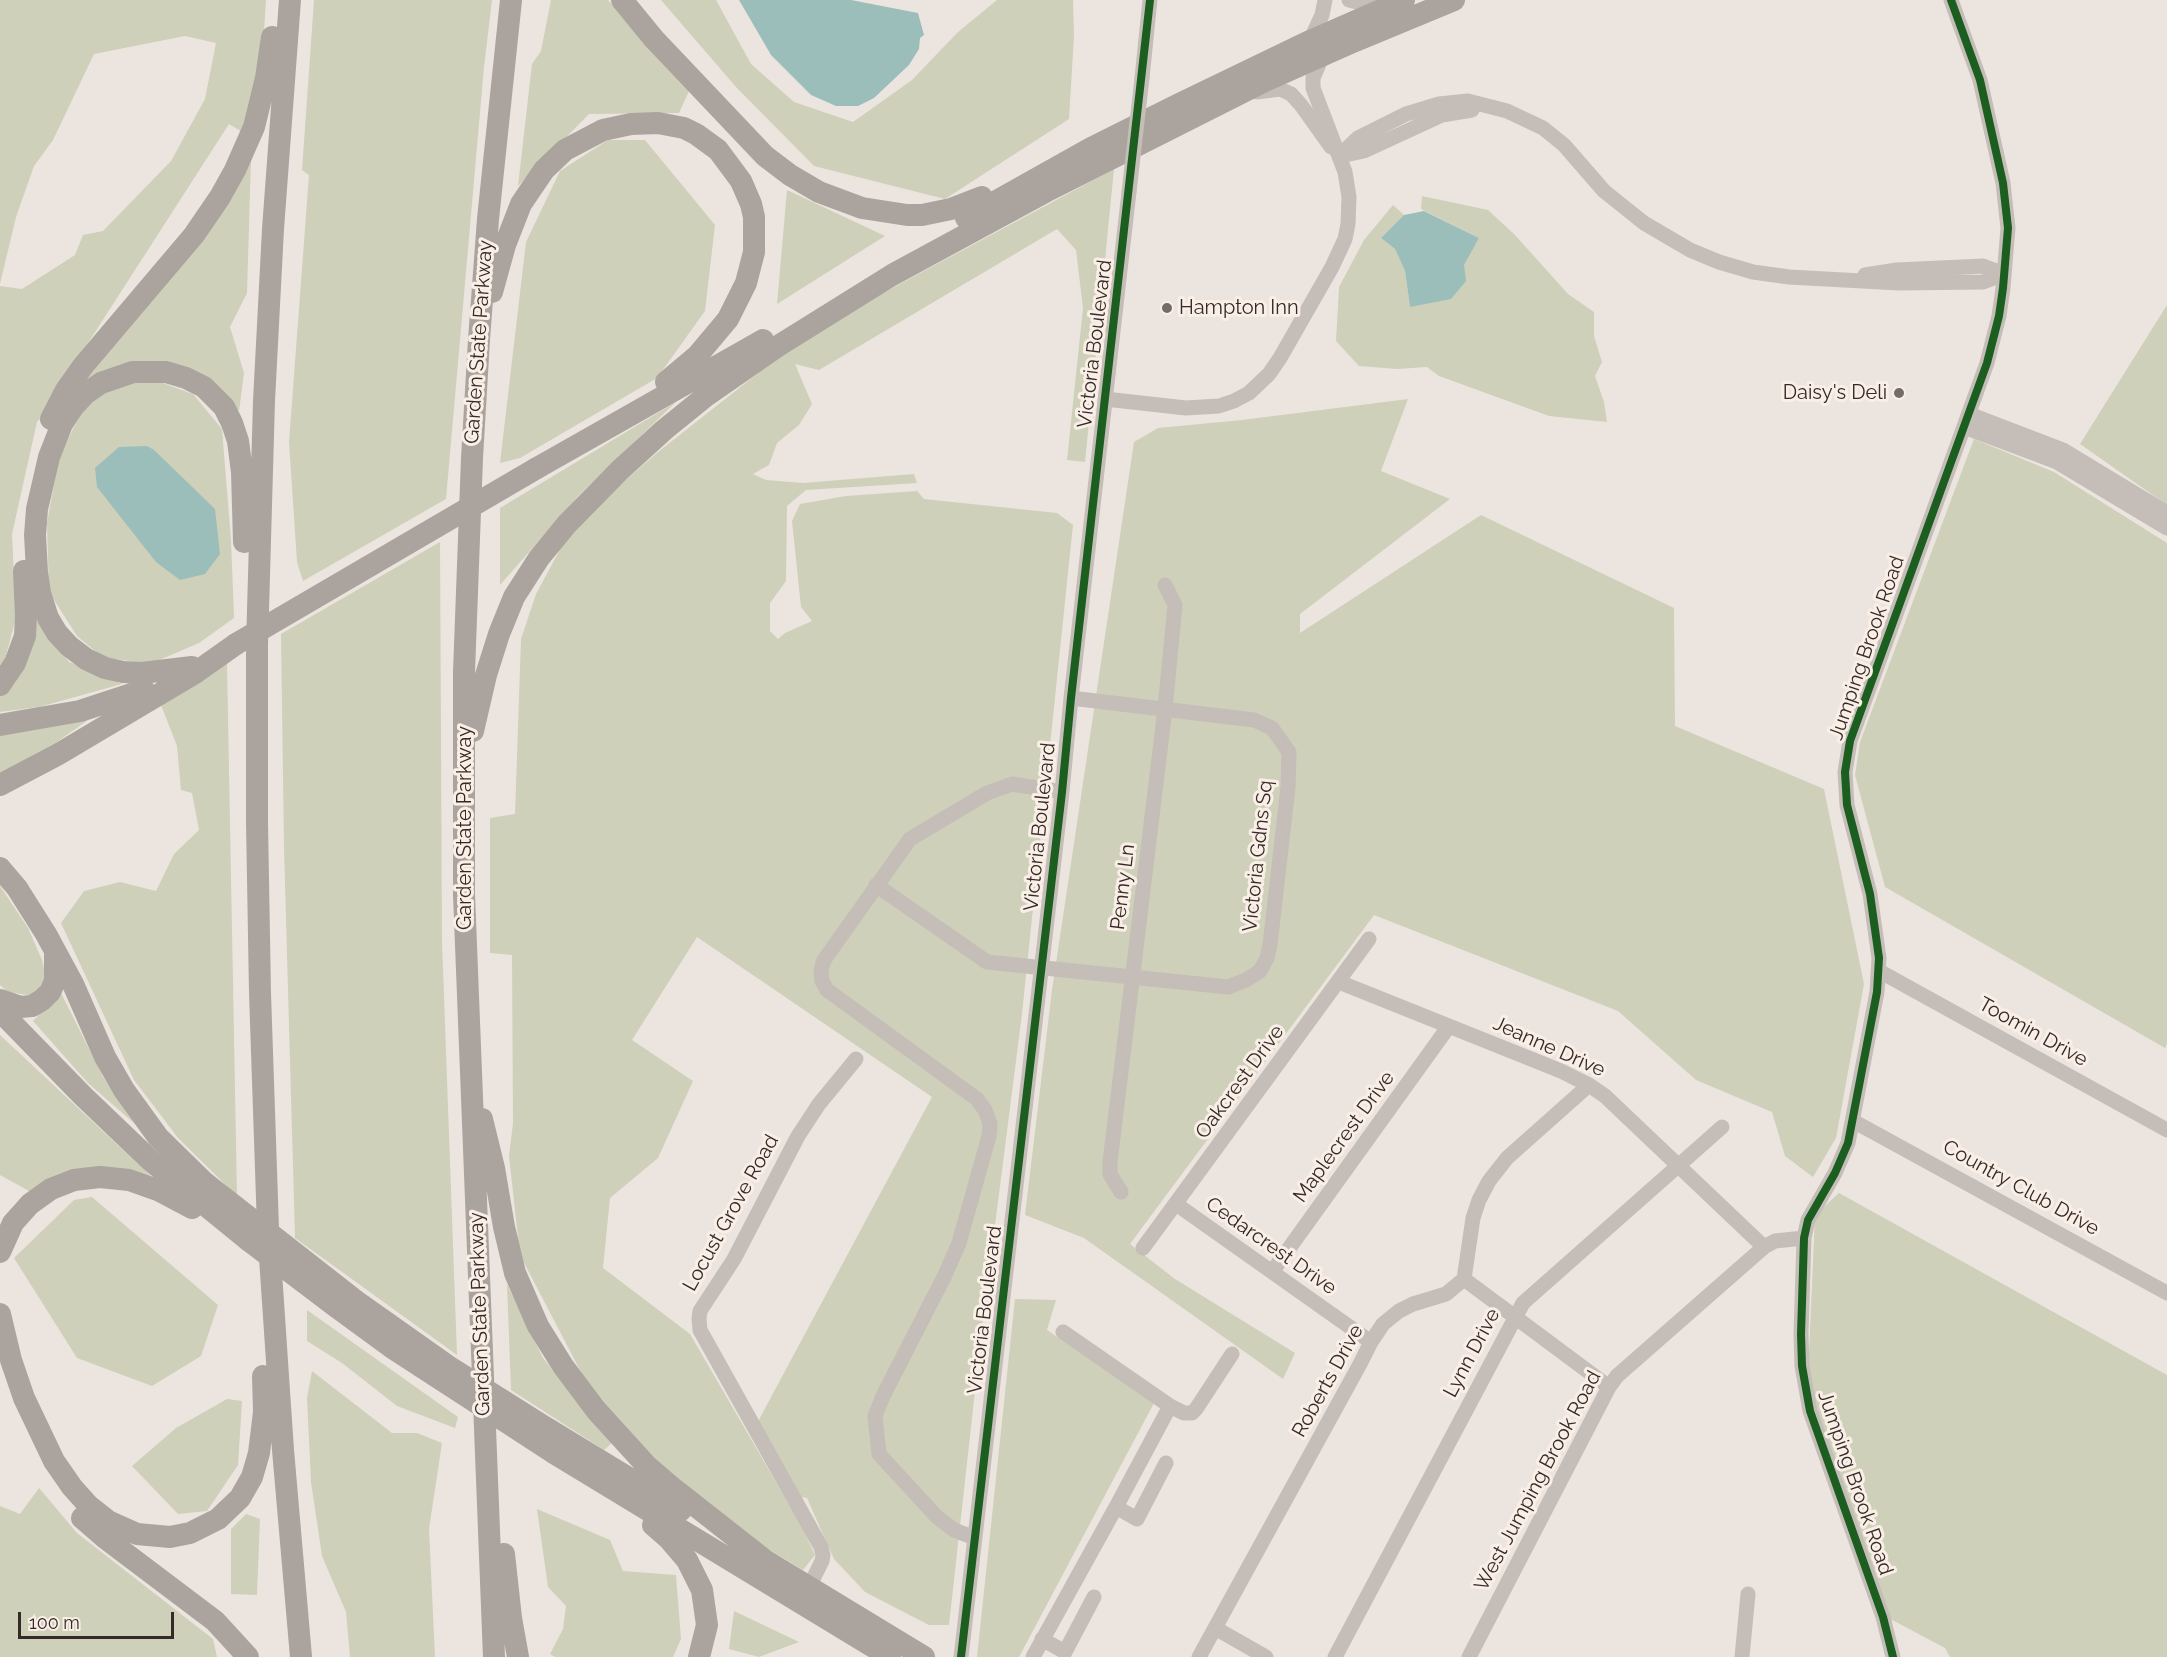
<!DOCTYPE html>
<style>
body{margin:0}
#map{position:relative;width:2167px;height:1657px;overflow:hidden;background:#ece5df;font-family:Raleway,sans-serif}
canvas{display:block}
.scale{position:absolute;left:18px;top:1612px;width:156px;height:27px;box-sizing:border-box;border:3px solid #352a27;border-top:0;padding-left:8px;font-size:18px;line-height:21px;white-space:nowrap;color:#352a27;-webkit-text-stroke:4px #f9efe6;paint-order:stroke}
</style>
<div id="map">
<canvas width="2167" height="1657"></canvas>
<div class="scale">100 m</div>
</div>
<script>
const c = document.querySelector('canvas').getContext('2d');
c.lineJoin = 'round';
function fill(path, color) { c.fillStyle = color; c.fill(path, 'evenodd'); }
const shape = rows => new Path2D(rows.map(r => 'M' + r).join(''));
function stroke(path, color, width, dash) { c.strokeStyle = color; c.lineWidth = width; c.lineCap = dash ? 'butt' : 'round'; c.setLineDash(dash || []); c.stroke(path); }
function drawText(font, color, halo, rows, align = 'center') {
  c.font = font + ' Raleway,sans-serif'; c.lineWidth = 6; c.setLineDash([]); c.textBaseline = 'middle'; c.strokeStyle = halo; c.fillStyle = color; for (const [text, x, y, turn = 0] of rows) {
    c.save(); c.translate(x, y); c.rotate((+turn || 0) * Math.PI / 180); c.textAlign = isNaN(turn) ? turn : align; if (halo) c.strokeText(text, 0, 0); c.fillText(text, 0, 0); c.restore();
  }
}
fill(shape([
 [0,0,266,0,257,141,229,124,88,343,45,414,37,422,12,534,16,618,5,659,0,665,0,286,22,289,75,255,83,235,103,231,171,161,205,99,216,43,185,36,94,54,53,140,34,166,16,217,0,284],
 [314,0,492,0,484,67,446,499,303,581,297,562,289,442,309,175,302,170],
 [551,0,608,0,690,89,679,113,589,114,518,186,532,64,541,51],
 [661,0,716,0,751,64,794,102,853,122,912,80,958,32,997,0,1073,0,1074,36,1069,119,945,199,814,166,736,87],
 [608,140,645,140,715,225,705,311,657,378,520,458,500,463,526,242,560,171],
 [251,159,247,293,230,327,244,373,239,411,212,381,83,381],
 [1114,169,1085,462,1067,460,1083,308,1076,250,1057,229,819,370,795,364,812,404,799,425,777,443,769,465,753,474,766,480,803,483,914,474,917,483,806,490,787,506,786,581,770,603,770,631,778,639,785,633,812,621,801,607,792,521,800,504,846,496,917,491,924,499,1057,513,1073,525,1022,1014,983,1319,949,1625,929,1625,865,1592,834,1559,807,1498,792,1495,755,1427,932,1097,697,937,632,1040,693,1081,658,1158,610,1198,603,1268,690,1334,802,1527,815,1555,803,1570,763,1546,630,1441,583,1376,520,1255,509,1156,513,1123,512,955,490,953,490,818,515,814,521,639,536,594,564,542,590,511,658,452,781,355,868,301],
 [787,190,885,236,777,304],
 [1422,196,1488,210,1515,235,1568,294,1594,312,1594,336,1602,362,1595,376,1604,402,1607,422,1549,416,1439,376,1427,367,1397,369,1359,366,1336,341,1339,287,1364,240,1393,205,1404,215,1381,238,1395,249,1405,271,1410,307,1463,265,1479,238,1421,209],
 [2167,305,2167,505,2080,444],
 [149,378,193,394,222,429,231,540,234,618,199,643,150,664,102,657,77,636,49,592,47,523,59,457,85,405,107,391],
 [1408,399,1381,471,1450,499,1300,614,1300,633,1481,515,1674,608,1675,726,1824,789,1864,984,1836,1138,1813,1177,1785,1156,1772,1112,1696,1080,1618,1011,1374,915,1130,1244,1175,1279,1295,1353,1283,1379,1084,1238,1025,1215,1052,990,1134,442,1158,428,1242,420],
 [676,402,580,494,500,585,500,508],
 [1974,439,2054,472,2167,543,2167,1044,2165,1048,1885,887,1855,775,1860,742],
 [440,542,442,941,457,1355,295,1238,284,848,281,634],
 [37,617,69,662,122,684,39,707,0,712,0,696,15,683,33,645],
 [227,663,237,1196,178,1138,134,1080,61,923,84,891,120,882,156,891,174,854,199,830,192,793,181,790,177,746,161,705],
 [88,720,30,761,0,773,0,733],
 [0,886,28,928,42,960,46,977,34,996,8,992,0,985],
 [61,993,103,1077,135,1124,88,1083,33,1021],
 [0,1035,154,1179,86,1170,29,1191,0,1175],
 [1839,1193,2167,1375,2167,1657,1950,1657,1945,1648,1879,1613,1807,1398,1815,1215],
 [92,1197,218,1305,201,1356,152,1386,77,1358,14,1258,74,1200],
 [507,1284,543,1358,612,1443,604,1450,511,1390],
 [1015,1299,1056,1300,1047,1330,1154,1403,1019,1657,977,1657],
 [307,1310,458,1417,455,1428,397,1406,342,1363,307,1341],
 [312,1371,392,1433,417,1433,442,1443,429,1529,435,1657,350,1657,346,1612,322,1556,311,1482,307,1398],
 [227,1399,242,1401,238,1465,207,1511,178,1514,132,1466,176,1428],
 [39,1488,77,1533,213,1639,217,1657,0,1657,0,1506,20,1514],
 [537,1509,610,1540,623,1571,676,1575,681,1639,673,1657,555,1657,550,1654,563,1629,566,1606,548,1587],
 [246,1514,260,1519,257,1595,231,1594,231,1529],
 [734,1611,799,1642,759,1657,729,1649]
]), '#ced0b9');
fill(shape([
 [739,0,851,0,918,13,924,35,920,38,919,49,909,65,874,98,858,106,836,106,811,95,771,55],
 [1424,211,1479,238,1464,265,1466,281,1451,299,1410,307,1405,271,1395,249,1381,238,1404,215],
 [147,446,154,450,215,509,220,554,205,574,180,580,156,562,97,487,95,468,119,447]
]), '#9cbebb');
stroke(shape([
 [1349,0,1384,9],
 [1310,41,1322,15,1325,0],
 [1142,78,1150,0],
 [1257,92,1280,89,1291,94,1301,105,1331,147],
 [1339,156,1358,138,1406,114,1439,104,1468,101,1507,111,1543,128,1564,145,1604,191,1644,223,1690,250,1719,262,1753,272,1789,277,1899,283,1983,282,2004,274],
 [1340,156,1364,151,1442,115,1472,110],
 [1865,275,1897,270,1983,266,2004,274],
 [1105,399,1186,408,1219,406,1234,401,1249,393,1269,374,1280,358,1332,267,1345,239,1348,224,1349,197,1345,172,1313,88,1313,78,1323,55],
 [1969,414,2063,450,2167,513],
 [1964,427,2057,462,2167,528],
 [876,885,987,962,1228,987,1246,980,1260,971,1267,958,1270,945,1288,787,1289,752,1272,728,1254,720,1071,698],
 [1879,971,2167,1130],
 [1339,982,1561,1071,1589,1085,1605,1096,1764,1247],
 [1853,1121,2167,1293],
 [1121,1192,1110,1174,1110,1162,1165,709,1175,605,1165,585],
 [1176,1204,1371,1342],
 [1143,1248,1369,939],
 [1272,1272,1449,1026],
 [1464,1279,1609,1387],
 [1063,1332,1170,1406,1184,1413,1192,1413,1196,1409,1232,1354],
 [1116,1507,1170,1406],
 [975,1538,954,1530,937,1517,879,1454,875,1416,883,1396,945,1275,959,1243,989,1136,990,1124,985,1110,977,1099,827,990,822,981,821,970,824,960,910,839,987,793,1012,784,1062,792],
 [809,1587,822,1561,823,1555,821,1547,700,1330,699,1319,700,1311,734,1259,798,1136,819,1104,856,1059],
 [1215,1628,1266,1657],
 [1042,1639,1065,1652,1094,1597],
 [961,1657,1062,792,1071,698,1129,192],
 [1033,1657,1116,1507,1137,1519,1166,1463],
 [1199,1657,1360,1364,1371,1342,1383,1324,1399,1311,1413,1304,1446,1294,1464,1279,1473,1218,1479,1200,1489,1181,1507,1158,1589,1085],
 [1335,1657,1523,1303,1722,1127],
 [1469,1657,1609,1387,1617,1376,1764,1247,1775,1241,1804,1238],
 [1742,1657,1748,1594],
 [1893,1657,1883,1617,1810,1411,1802,1366,1801,1334,1804,1238,1808,1220,1835,1173,1848,1143,1877,992,1879,958,1870,894,1847,805,1845,772,1850,741,1987,363,1999,316,2003,288,2008,228,2003,183,1980,80,1951,0]
]), '#c5bdb8', 15);
stroke(shape([
 [290,0,273,229,264,401,257,645,257,822,260,993,268,1228,283,1450,301,1657],
 [622,0,654,39,765,156,790,175,819,192,862,208,907,215,922,215,951,209,982,197],
 [966,218,1091,148,1175,106,1310,41,1404,0],
 [492,292,505,245,521,204,544,170,565,150,603,130,631,124,658,123,684,128,696,134,718,150,741,181,751,204,754,217,754,252,746,283,728,319,697,356,666,382],
 [51,419,66,390,83,366,194,235,220,197,235,170,254,127,266,78,272,37],
 [537,468,763,340],
 [192,667,142,673,123,672,105,668,86,659,69,646,57,633,48,618,40,593,37,572,35,535,37,509,49,457,62,424,73,407,85,394,101,383,133,372,166,372,186,378,204,387,224,407,232,423,238,441,242,472,244,542],
 [0,685,15,663,25,636,26,616,24,571],
 [0,725,80,711,144,690],
 [473,731,486,675,499,634,514,597,539,558,567,524,620,470,664,430,706,396,778,346,892,275,1045,192,1265,81,1355,41,1454,0],
 [0,785,57,755,195,673,236,644],
 [0,868,17,888,46,934,73,984,105,1057,124,1090,158,1137,205,1183],
 [0,1000,20,1007,32,1006,42,1000,50,992,55,981,55,951],
 [0,1011,83,1096,151,1161,248,1240],
 [482,1119,494,1168,504,1227,515,1273,538,1326,563,1366,596,1410,646,1465,674,1489,767,1562],
 [0,1252,13,1223,30,1204,51,1189,74,1180,100,1177,129,1180,160,1191,192,1208],
 [0,1314,11,1360,24,1398,54,1461,72,1487,89,1506,108,1521,137,1534,170,1537,190,1533,218,1519,240,1498,252,1477,259,1453,264,1412,263,1376],
 [548,1429,681,1510],
 [554,1453,890,1657],
 [82,1518,105,1538,215,1621,248,1657],
 [653,1525,669,1539,687,1560,702,1590,707,1625,699,1657],
 [504,1554,511,1618,518,1657],
 [756,1555,924,1657],
 [494,1657,464,894,464,672,472,458,479,340,488,219,511,0]
]), '#aba49e', 22);
stroke(shape([
 [1129,192,1142,78]
]), '#c5bdb8', 15);
stroke(shape([
 [236,644,537,468],
 [205,1183,356,1301,448,1366,548,1429],
 [248,1240,335,1306,394,1349,554,1453]
]), '#aba49e', 22);
stroke(shape([
 [961,1657,1062,792,1071,698,1150,0],
 [1893,1657,1883,1617,1810,1411,1802,1366,1801,1334,1804,1238,1808,1220,1835,1173,1848,1143,1877,992,1879,958,1870,894,1847,805,1845,772,1850,741,1987,363,1999,316,2003,288,2008,228,2003,183,1980,80,1951,0]
]), '#1b5e20', 8);
for (const [x, y, r, color] of [
 [1167,308,6,"#756b67"],
 [1899,393,6,"#756b67"]
]) { const dot = new Path2D(); dot.arc(x, y, r, 0, 2 * Math.PI); c.fillStyle = color; c.fill(dot); stroke(dot, '#f9efe6', 2); }
drawText('20px', '#352a27', '#f9efe6', [
 ["Hampton Inn",1179,308],
 ["Daisy's Deli",1887,393,"right"]
], 'left');
drawText('20px', '#352a27', '#f9efe6', [
 ["Garden State Parkway",479,342,-86],
 ["Victoria Boulevard",1095,344,-83],
 ["Jumping Brook Road",1867,648,-71],
 ["Victoria Boulevard",1040,827,-84],
 ["Garden State Parkway",465,828,-90],
 ["Victoria Gdns Sq",1258,856,-84],
 ["Penny Ln",1123,887,-83],
 ["Toomin Drive",2033,1032,29],
 ["Jeanne Drive",1549,1047,24],
 ["Oakcrest Drive",1240,1082,-54],
 ["Maplecrest Drive",1344,1137,-54],
 ["Country Club Drive",2021,1188,29],
 ["Locust Grove Road",731,1213,-61],
 ["Cedarcrest Drive",1271,1246,35],
 ["Victoria Boulevard",985,1310,-83],
 ["Garden State Parkway",480,1314,-92],
 ["Lynn Drive",1472,1353,-62],
 ["Roberts Drive",1328,1381,-61],
 ["West Jumping Brook Road",1538,1481,-62],
 ["Jumping Brook Road",1855,1483,71]
]);
</script>
